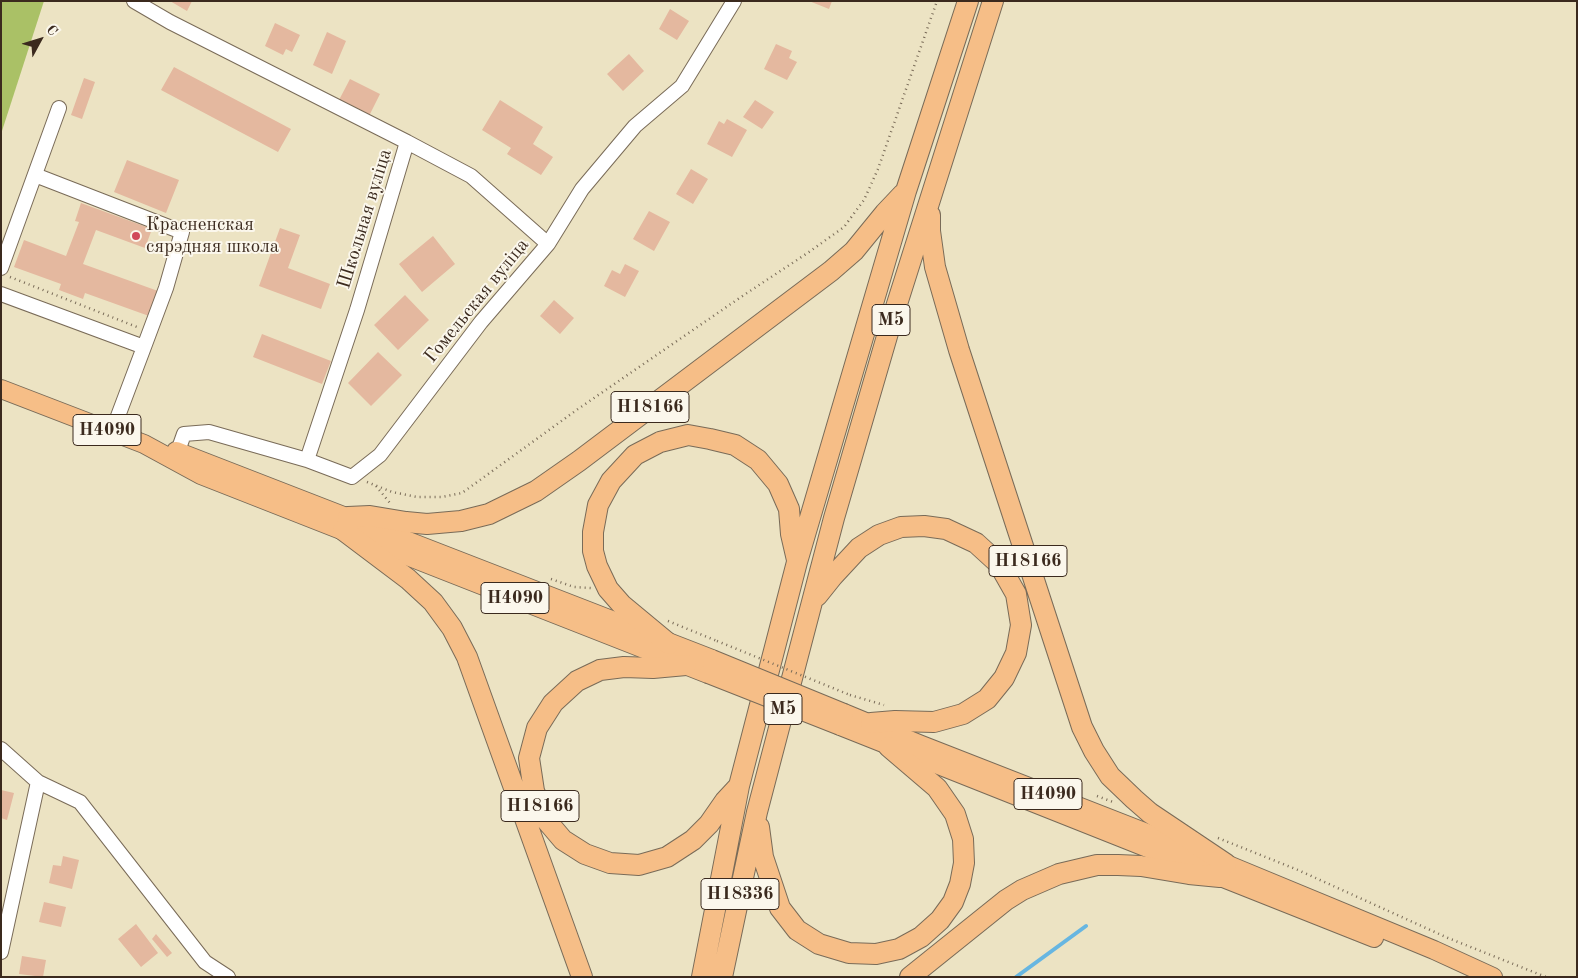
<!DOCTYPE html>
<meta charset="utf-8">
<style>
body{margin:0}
#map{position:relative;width:1578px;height:978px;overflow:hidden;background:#ece3c3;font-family:"Old Standard TT",serif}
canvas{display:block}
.frame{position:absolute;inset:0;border:2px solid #3b2a1e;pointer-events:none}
.north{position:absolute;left:15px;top:15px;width:50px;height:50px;-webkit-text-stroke:4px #fbf7ec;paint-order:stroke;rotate:51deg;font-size:14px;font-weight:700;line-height:20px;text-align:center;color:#3b2a1e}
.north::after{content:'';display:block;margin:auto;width:18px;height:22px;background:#3b2a1e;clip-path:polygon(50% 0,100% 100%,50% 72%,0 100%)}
</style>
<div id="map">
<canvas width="1578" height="978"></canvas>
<div class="frame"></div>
<div class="north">С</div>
</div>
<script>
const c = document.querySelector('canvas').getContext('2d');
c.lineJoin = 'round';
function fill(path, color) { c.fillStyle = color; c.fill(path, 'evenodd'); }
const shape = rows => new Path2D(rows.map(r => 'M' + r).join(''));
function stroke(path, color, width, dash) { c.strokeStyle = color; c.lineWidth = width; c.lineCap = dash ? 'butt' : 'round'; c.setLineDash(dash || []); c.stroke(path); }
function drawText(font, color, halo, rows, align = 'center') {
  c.font = font + ' "Old Standard TT",serif'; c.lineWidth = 4; c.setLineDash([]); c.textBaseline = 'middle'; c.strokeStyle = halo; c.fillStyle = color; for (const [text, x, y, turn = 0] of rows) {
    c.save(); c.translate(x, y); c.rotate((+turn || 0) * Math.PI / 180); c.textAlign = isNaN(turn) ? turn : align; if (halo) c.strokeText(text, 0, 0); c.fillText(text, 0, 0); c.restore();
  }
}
fill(shape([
 [1,1,44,1,1,134]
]), '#aac166');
stroke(shape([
 [1016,977,1086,926]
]), '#67b6e1', 4);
fill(shape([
 [170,1,192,1,187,11],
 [809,1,832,1,829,9],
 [670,9,689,21,677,40,659,29],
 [275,23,300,35,292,52,286,49,283,55,265,46],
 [327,32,346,41,332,74,313,65],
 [776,44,792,51,789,58,797,62,787,80,764,69],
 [629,54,644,71,623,91,607,74],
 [174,67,291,129,278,152,161,90],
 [84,78,95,82,82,119,71,115],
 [350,79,380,94,369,116,339,100],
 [500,100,543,127,533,144,553,157,541,175,507,154,511,148,482,130],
 [755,100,774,112,762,129,743,117],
 [727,119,747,130,732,157,707,144,719,121,724,124],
 [127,160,179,180,166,213,114,192],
 [691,169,708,179,693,204,676,194],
 [81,203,152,229,145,248,96,230,83,264,158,291,149,316,85,293,83,299,59,290,61,284,14,267,24,240,66,256,79,222,75,221],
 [649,211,670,222,654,251,633,239],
 [280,228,300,235,288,268,330,284,321,309,259,286],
 [433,236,455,264,422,292,399,264],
 [625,264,639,271,625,297,604,286,612,270,620,274],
 [405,295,429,320,398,350,374,325],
 [554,300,574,318,560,334,540,316],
 [262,334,331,361,322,384,253,357],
 [378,352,402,375,371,406,348,383],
 [1,790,14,793,7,820,1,818],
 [63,856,79,860,72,889,49,883,53,865,61,866],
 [44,902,66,907,61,927,39,922],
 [136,924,158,953,141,967,118,939],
 [156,934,172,953,167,957,152,939],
 [22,956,46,960,43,977,19,974]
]), '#e4b89f');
const minor = shape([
 [134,1,170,22,407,142,357,310,307,460,209,432,184,434,178,451],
 [35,175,182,232,166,288,144,347],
 [548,244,582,189,635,126,682,86,734,1],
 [1,268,59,108],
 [1,294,144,347,112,432],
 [307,460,352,477,380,455,481,322,548,244,471,176,407,142],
 [1,749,38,782,80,802,205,962,228,977],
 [1,952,38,782]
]);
const major = shape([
 [1,389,144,444,201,475,708,674],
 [176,451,712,659],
 [844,713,919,744,1226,864,1434,950,1493,977],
 [840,726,1374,938]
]);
const highway = shape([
 [930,215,930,231,935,267,959,350,1082,727,1094,751,1110,776,1134,799,1150,813,1226,864],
 [348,517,370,516,406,522,427,524,461,521,489,514,536,491,579,461,831,271,854,251,885,213,903,194],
 [343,530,408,579,433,602,452,628,467,657,582,977],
 [817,596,833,576,859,548,879,535,901,527,924,526,946,529,976,543,999,564,1016,594,1021,625,1016,653,1004,678,987,699,963,714,934,722,895,721,871,723],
 [669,644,622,605,608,589,597,566,593,551,593,532,598,505,611,481,635,455,660,442,688,435,710,439,735,445,758,460,778,484,789,509,791,534,797,560],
 [686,665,653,668,624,667,600,670,577,681,553,703,537,728,529,758,534,791,546,820,563,840,585,854,610,863,639,865,667,857,693,840,709,824,725,801,738,787],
 [759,827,763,857,780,908,797,930,819,944,849,953,876,954,899,949,921,937,940,920,953,902,960,884,964,863,963,839,955,814,937,788,889,747],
 [702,977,739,786,797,562,906,191,968,1],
 [722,977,757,812,834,518,890,326,993,1],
 [910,977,1006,900,1022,890,1059,874,1097,865,1118,865,1141,866,1189,874,1220,877]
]);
stroke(minor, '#796b58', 16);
stroke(major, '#796b58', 20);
stroke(highway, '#796b58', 22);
stroke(shape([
 [10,277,137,327],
 [367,482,392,492,417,497,442,497,462,493,578,409,741,297,809,252,844,227,864,200,878,169,937,1],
 [376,486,390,503],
 [551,579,574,587,591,588],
 [668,621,717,641],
 [850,695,884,705],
 [1097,796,1113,802],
 [1218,838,1298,870,1448,938,1546,977]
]), '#796b58', 2.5, [1, 4]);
stroke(minor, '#fff', 14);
stroke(major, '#f6be87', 18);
stroke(highway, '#f6be87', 20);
const majorBridge = shape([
 [712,659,844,713],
 [708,674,840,726]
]);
stroke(majorBridge, '#796b58', 20, []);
stroke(shape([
 [717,641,850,695]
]), '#796b58', 2.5, [1, 4]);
stroke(majorBridge, '#f6be87', 18);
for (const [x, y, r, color] of [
 [136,236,5,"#d1495b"]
]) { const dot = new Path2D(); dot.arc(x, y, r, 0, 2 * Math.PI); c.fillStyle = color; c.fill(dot); stroke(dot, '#fbf7ec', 2); }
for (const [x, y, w] of [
 [891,320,38],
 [650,407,78],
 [107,430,68],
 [1028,561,78],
 [515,598,68],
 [783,709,38],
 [1048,794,68],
 [540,806,78],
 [740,894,78]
]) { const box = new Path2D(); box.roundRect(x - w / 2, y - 15.5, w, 31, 4); c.fillStyle = '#fbf7ec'; c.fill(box); stroke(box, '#3b2a1e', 1); }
drawText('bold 18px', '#3b2a1e', null, [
 ["М5",891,320],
 ["Н18166",650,407],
 ["Н4090",107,430],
 ["Н18166",1028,561],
 ["Н4090",515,598],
 ["М5",783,709],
 ["Н4090",1048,794],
 ["Н18166",540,806],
 ["Н18336",740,894]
]);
drawText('19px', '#3b2a1e', '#fbf7ec', [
 ["Школьная вуліца",365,219,-73],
 ["Гомельская вуліца",477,301,-51]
]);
drawText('19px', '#3b2a1e', '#fbf7ec', [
 ["Красненская",146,225],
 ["сярэдняя школа",146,247]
], 'left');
</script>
